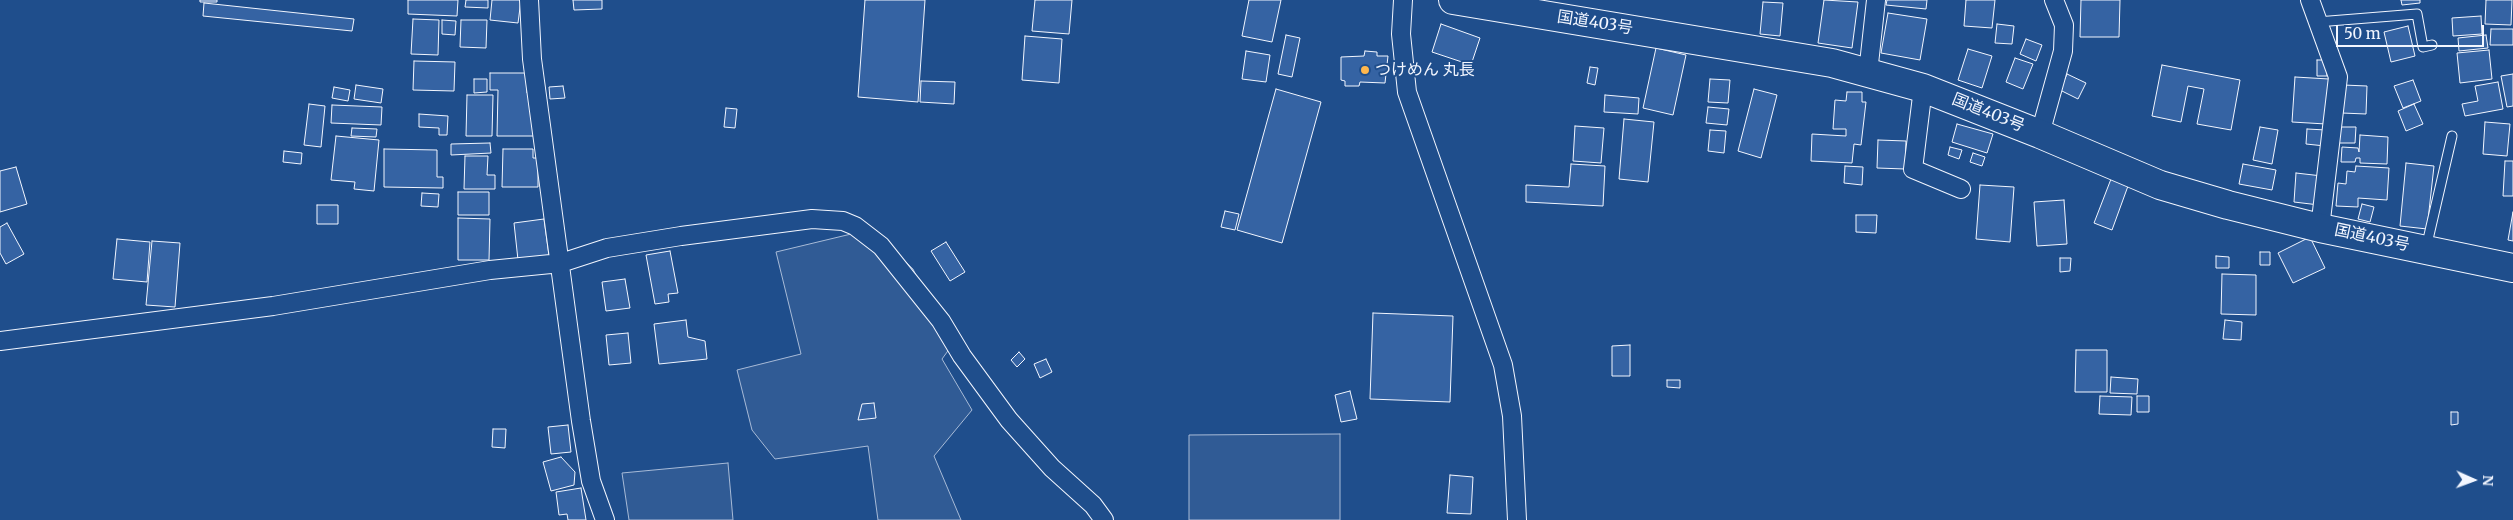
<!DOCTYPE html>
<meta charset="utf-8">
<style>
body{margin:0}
#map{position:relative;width:2513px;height:520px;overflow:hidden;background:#1f4e8c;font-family:Merriweather,serif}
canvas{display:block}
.north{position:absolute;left:2448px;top:455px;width:50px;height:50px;-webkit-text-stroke:4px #1f4e8c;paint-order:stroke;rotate:92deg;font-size:14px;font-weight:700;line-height:20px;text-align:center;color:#f2f6ff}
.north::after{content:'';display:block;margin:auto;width:18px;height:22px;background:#f2f6ff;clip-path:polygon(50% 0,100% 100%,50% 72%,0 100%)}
.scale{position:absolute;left:2336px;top:25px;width:148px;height:22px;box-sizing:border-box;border:2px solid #f2f6ff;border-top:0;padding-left:6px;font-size:15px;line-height:18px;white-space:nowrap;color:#f2f6ff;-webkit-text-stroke:4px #1f4e8c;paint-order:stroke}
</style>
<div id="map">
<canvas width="2513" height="520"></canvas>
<div class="north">N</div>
<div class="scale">50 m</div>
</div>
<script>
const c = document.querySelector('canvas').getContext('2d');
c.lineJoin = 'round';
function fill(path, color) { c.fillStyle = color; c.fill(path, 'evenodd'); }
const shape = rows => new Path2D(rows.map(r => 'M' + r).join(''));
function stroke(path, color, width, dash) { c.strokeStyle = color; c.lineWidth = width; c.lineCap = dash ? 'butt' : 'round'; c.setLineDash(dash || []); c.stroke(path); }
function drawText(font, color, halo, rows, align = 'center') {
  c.font = font + ' Merriweather,"Noto Sans JP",serif'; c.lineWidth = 4; c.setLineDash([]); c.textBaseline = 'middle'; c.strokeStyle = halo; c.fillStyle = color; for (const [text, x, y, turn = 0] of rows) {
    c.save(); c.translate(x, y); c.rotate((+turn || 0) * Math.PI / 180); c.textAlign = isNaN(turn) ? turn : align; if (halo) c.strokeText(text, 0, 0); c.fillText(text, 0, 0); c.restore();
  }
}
const built = shape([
 [872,229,913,269,950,348,942,359,972,410,934,456,961,520,878,520,868,446,775,459,752,430,737,370,801,354,776,252,872,229],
 [1340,434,1340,520,1189,520,1189,435,1340,434],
 [728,463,733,520,629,520,622,473,728,463]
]);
fill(built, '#305b95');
stroke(built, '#a8bbd7', 1);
const building = shape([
 [200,0,217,0,217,2,200,2,200,0],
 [408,0,458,0,457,16,408,14,408,0],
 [466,0,488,0,488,8,465,7,466,0],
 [492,0,521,0,518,23,490,20,492,0],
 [573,0,602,0,602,9,574,10,573,0],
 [865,0,925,0,918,102,858,97,865,0],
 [1035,0,1072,0,1069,34,1032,31,1035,0],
 [1249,0,1281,0,1272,42,1242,36,1249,0],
 [1824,0,1858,2,1852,48,1818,43,1824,0],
 [1887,0,1927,0,1926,9,1886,5,1887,0],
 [1966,0,1995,0,1992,28,1964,26,1966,0],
 [2081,0,2120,0,2119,37,2080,37,2081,0],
 [2401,0,2420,0,2420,3,2402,5,2401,0],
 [2486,0,2512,0,2511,25,2485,24,2486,0],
 [1763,2,1783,3,1780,36,1760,34,1763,2],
 [204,3,354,19,352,31,203,16,204,3],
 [1888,13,1927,19,1920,60,1881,53,1888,13],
 [2481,16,2482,34,2453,36,2452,18,2481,16],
 [413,19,439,20,438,55,411,54,413,19],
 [442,20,456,21,455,35,442,34,442,20],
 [461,20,487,20,486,48,460,47,461,20],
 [1441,24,1480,38,1471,65,1432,52,1441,24],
 [1997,24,2014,26,2012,44,1995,43,1997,24],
 [2408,26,2415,56,2391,62,2384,32,2408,26],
 [2491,29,2513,29,2513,45,2490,45,2491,29],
 [1286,35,1300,38,1292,77,1278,74,1286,35],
 [2486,35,2488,48,2459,51,2458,38,2486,35],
 [1025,36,1062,39,1059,83,1022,80,1025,36],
 [2026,39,2042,45,2036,61,2020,54,2026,39],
 [1656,48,1686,55,1673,115,1643,108,1656,48],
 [1968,49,1992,56,1982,88,1958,80,1968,49],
 [2489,50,2492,79,2460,83,2457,53,2489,50],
 [1246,51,1270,55,1266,82,1242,79,1246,51],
 [1365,51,1377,52,1377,56,1388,56,1385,83,1360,82,1359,86,1345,86,1345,81,1341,80,1341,57,1364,56,1365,51],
 [2015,58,2033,64,2023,89,2006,82,2015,58],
 [2317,60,2327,60,2327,76,2317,76,2317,60],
 [414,61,455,62,454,91,413,90,414,61],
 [2162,65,2240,80,2231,130,2197,124,2204,89,2188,86,2181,122,2152,116,2162,65],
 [1590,67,1598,68,1595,85,1587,83,1590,67],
 [490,73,527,73,527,93,535,93,534,136,497,136,498,90,490,90,490,73],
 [2067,74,2086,83,2078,99,2060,90,2067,74],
 [2513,74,2513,106,2507,107,2501,76,2513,74],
 [2295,77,2329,79,2326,124,2292,122,2295,77],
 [474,79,487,79,487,92,474,93,474,79],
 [1710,79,1730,80,1728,103,1708,102,1710,79],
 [2413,80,2421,101,2403,108,2394,86,2413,80],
 [921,81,955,82,954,104,920,102,921,81],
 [2498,82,2503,109,2465,116,2462,104,2478,101,2475,86,2498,82],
 [356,85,383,89,381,103,354,99,356,85],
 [2343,85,2367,86,2366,114,2342,113,2343,85],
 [563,86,565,98,550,99,549,87,563,86],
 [334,87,350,90,348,101,332,98,334,87],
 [1276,89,1321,102,1282,243,1237,230,1276,89],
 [1754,89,1777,95,1761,158,1738,151,1754,89],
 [1847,92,1862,92,1862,102,1866,102,1861,145,1854,144,1852,163,1811,161,1812,134,1846,136,1846,129,1833,129,1835,100,1846,101,1847,92],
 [467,95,493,95,492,136,466,136,467,95],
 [1605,95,1639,98,1638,114,1604,112,1605,95],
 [309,104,325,106,321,147,304,145,309,104],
 [2414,104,2423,124,2406,131,2398,111,2414,104],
 [332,105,382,107,381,125,331,123,332,105],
 [1708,107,1729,109,1727,125,1706,123,1708,107],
 [726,108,737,109,735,128,724,127,726,108],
 [419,114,448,116,447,135,439,135,439,128,419,127,419,114],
 [1624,119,1654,122,1648,182,1619,179,1624,119],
 [2485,122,2510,124,2507,156,2483,154,2485,122],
 [1957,124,1993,134,1987,153,1952,142,1957,124],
 [1575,126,1604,128,1601,163,1573,161,1575,126],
 [2260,127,2278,130,2272,164,2253,160,2260,127],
 [2338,127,2356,127,2355,143,2338,143,2338,127],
 [352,128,377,129,376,137,351,136,352,128],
 [2307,129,2326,130,2325,146,2306,144,2307,129],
 [1710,130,1726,131,1724,153,1708,151,1710,130],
 [2360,135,2388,137,2387,164,2360,163,2360,158,2356,158,2355,162,2341,162,2342,147,2358,148,2359,152,2360,135],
 [336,136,379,140,374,191,354,189,355,182,331,180,336,136],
 [1878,140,1906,141,1905,169,1877,168,1878,140],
 [490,143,491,153,451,155,451,144,490,143],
 [1950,147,1962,150,1959,159,1948,155,1950,147],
 [384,149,437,150,437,177,443,177,443,188,384,187,384,149],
 [503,149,533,149,533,158,538,158,538,187,502,187,503,149],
 [284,151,302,153,301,164,283,162,284,151],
 [1973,153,1985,157,1982,166,1970,162,1973,153],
 [465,156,488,156,487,175,495,175,495,189,464,189,465,156],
 [2505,161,2513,161,2513,196,2503,196,2505,161],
 [2406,163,2434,166,2427,229,2400,226,2406,163],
 [1571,164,1605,166,1603,206,1526,202,1526,185,1569,187,1571,164],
 [2243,164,2276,170,2272,190,2239,184,2243,164],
 [1845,166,1863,167,1862,185,1844,183,1845,166],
 [2356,166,2389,168,2387,200,2358,198,2358,207,2336,206,2338,183,2346,184,2347,171,2355,172,2356,166],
 [16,167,27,204,0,212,0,171,16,167],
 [2296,173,2322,176,2319,205,2294,202,2296,173],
 [2111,179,2128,186,2112,230,2094,223,2111,179],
 [1980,185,2014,187,2010,242,1976,239,1980,185],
 [458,192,489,192,489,215,458,215,458,192],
 [422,193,439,194,438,207,421,206,422,193],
 [2064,200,2067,244,2037,246,2034,202,2064,200],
 [2362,204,2374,207,2370,222,2358,219,2362,204],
 [317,205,338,205,338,224,317,224,317,205],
 [1225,211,1239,214,1235,230,1221,227,1225,211],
 [2513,212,2513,241,2508,240,2513,212],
 [1856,215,1877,215,1876,233,1856,232,1856,215],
 [458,218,490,219,489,260,458,260,458,218],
 [544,219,549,256,518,260,514,223,544,219],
 [7,223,24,254,6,264,0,253,0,227,7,223],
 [2310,237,2325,268,2293,283,2278,253,2310,237],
 [117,239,150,242,147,282,113,279,117,239],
 [152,241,180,243,175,307,146,305,152,241],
 [946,242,965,272,950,281,931,251,946,242],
 [670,251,678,293,668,294,669,302,655,304,646,255,670,251],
 [2260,252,2270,252,2270,265,2260,265,2260,252],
 [2216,256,2229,257,2229,268,2216,268,2216,256],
 [2060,258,2071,258,2070,271,2060,272,2060,258],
 [2222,274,2256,275,2256,315,2221,314,2222,274],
 [625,279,630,308,606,311,602,282,625,279],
 [1373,313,1453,316,1450,402,1370,399,1373,313],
 [686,320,688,337,705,341,707,359,659,364,654,324,686,320],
 [2225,320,2242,322,2241,340,2223,339,2225,320],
 [628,333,631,363,609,365,606,335,628,333],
 [1630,345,1630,376,1612,376,1612,346,1630,345],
 [2076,350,2107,350,2107,392,2075,392,2076,350],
 [1019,352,1025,359,1017,367,1011,360,1019,352],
 [1046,359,1052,372,1040,378,1034,364,1046,359],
 [2111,377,2138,379,2137,394,2110,393,2111,377],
 [1667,380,1680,380,1680,388,1667,387,1667,380],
 [1350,391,1357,419,1341,422,1335,395,1350,391],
 [2100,396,2132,397,2131,415,2099,414,2100,396],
 [2137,396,2149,396,2149,412,2137,412,2137,396],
 [874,403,876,418,858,420,862,404,874,403],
 [2451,412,2458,412,2458,424,2451,425,2451,412],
 [568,425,571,452,551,454,548,427,568,425],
 [493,429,506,429,505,448,492,447,493,429],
 [561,457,575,472,574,485,551,491,543,462,561,457],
 [1450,475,1473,477,1471,514,1447,513,1450,475],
 [581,488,586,520,568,520,567,514,559,515,556,492,581,488]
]);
fill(building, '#3563a3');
stroke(building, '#f2f6ff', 1);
const service = shape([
 [2317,22,2417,14,2423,47,2432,45],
 [2426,248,2452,136]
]);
const minor = shape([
 [529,0,532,59,581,421,591,481,605,520],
 [1403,0,1401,34,1407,92,1503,365,1512,416,1517,520],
 [2310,0,2338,77,2320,228],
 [1868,73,1876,0],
 [1923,88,1913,169,1961,189],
 [2040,134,2063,51,2064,25,2054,0],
 [0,341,273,306,490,270,561,263,607,248,681,236,812,219,843,221,855,226,881,246,941,321,962,356,1009,420,1052,468,1093,505,1104,520]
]);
const trunk = shape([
 [1453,0,1832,63,1923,88,2040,134,2160,185,2228,205,2320,228,2513,268]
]);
stroke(service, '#f2f6ff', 11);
stroke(minor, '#f2f6ff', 20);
stroke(trunk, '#f2f6ff', 30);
stroke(service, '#1f4e8c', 9);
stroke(minor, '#1f4e8c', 18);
stroke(trunk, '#1f4e8c', 28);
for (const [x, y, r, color] of [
 [1365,70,5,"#ffb74d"]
]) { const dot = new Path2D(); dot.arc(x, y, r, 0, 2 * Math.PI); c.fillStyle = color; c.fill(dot); stroke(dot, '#1f4e8c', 2); }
drawText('16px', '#f2f6ff', '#1f4e8c', [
 ["国道403号",1595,23,9],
 ["国道403号",1988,113,22],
 ["国道403号",2372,238,12]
]);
drawText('16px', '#f2f6ff', '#1f4e8c', [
 ["つけめん 丸長",1375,70]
], 'left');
</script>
